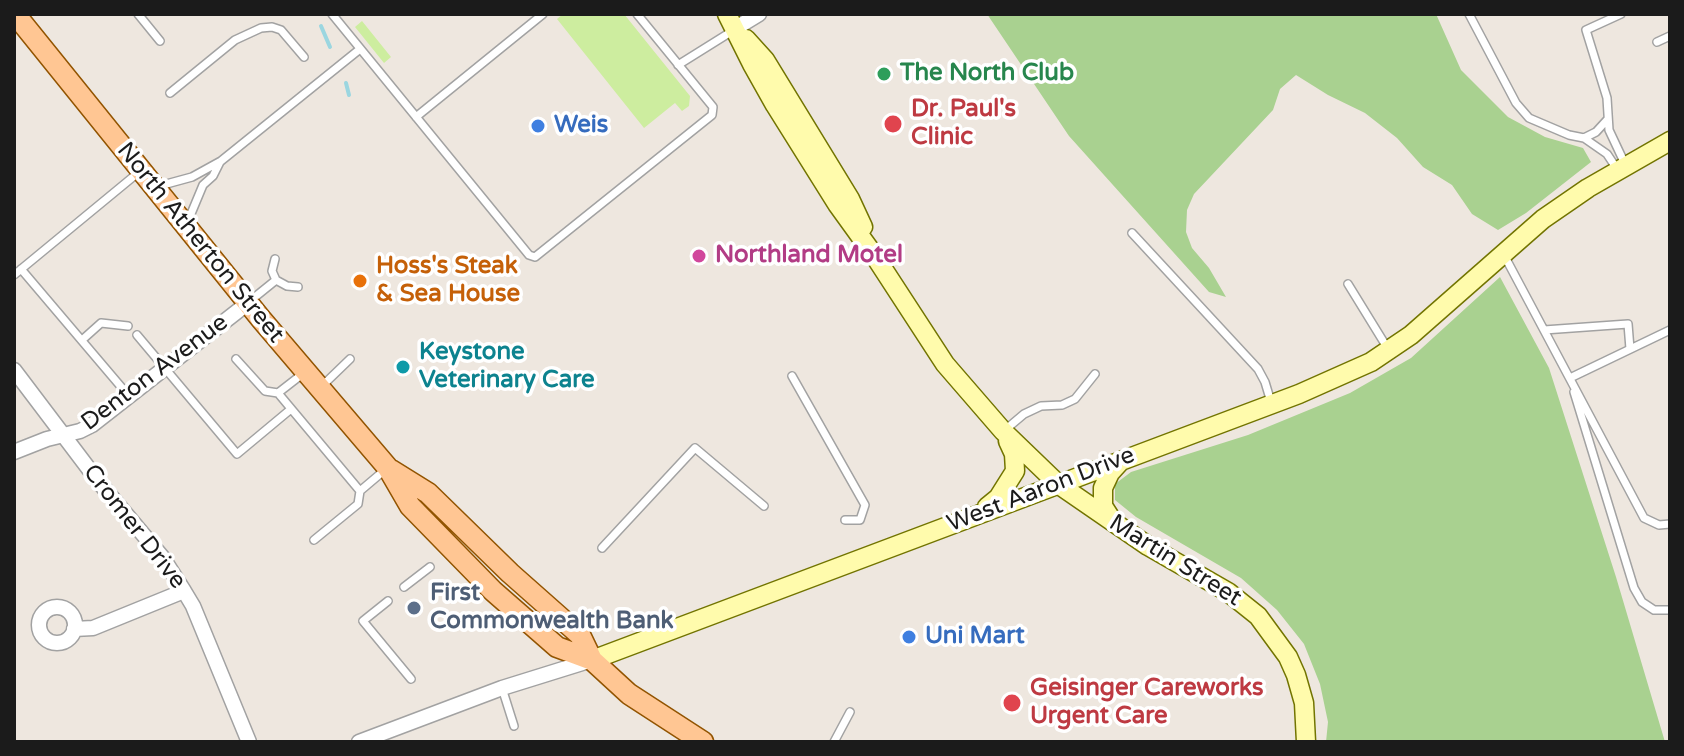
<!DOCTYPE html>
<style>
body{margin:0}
#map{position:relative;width:1684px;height:756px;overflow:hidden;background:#eee7df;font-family:"Varela Round",sans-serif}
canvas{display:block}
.frame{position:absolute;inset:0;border:16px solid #1b1b1b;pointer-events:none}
</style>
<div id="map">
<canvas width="1684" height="756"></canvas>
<div class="frame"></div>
</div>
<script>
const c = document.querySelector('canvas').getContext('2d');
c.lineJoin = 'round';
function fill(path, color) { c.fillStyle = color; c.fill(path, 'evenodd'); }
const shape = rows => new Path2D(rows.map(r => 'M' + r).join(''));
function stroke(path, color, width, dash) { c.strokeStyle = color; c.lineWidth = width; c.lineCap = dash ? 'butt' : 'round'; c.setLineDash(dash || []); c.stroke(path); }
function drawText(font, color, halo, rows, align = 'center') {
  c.font = font + ' "Varela Round",sans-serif'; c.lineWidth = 7; c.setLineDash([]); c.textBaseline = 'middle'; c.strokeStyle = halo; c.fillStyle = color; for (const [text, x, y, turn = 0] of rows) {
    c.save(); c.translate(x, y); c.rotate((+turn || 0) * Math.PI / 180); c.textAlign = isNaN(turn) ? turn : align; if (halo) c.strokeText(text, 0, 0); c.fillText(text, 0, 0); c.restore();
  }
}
fill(shape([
 [563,14,624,14,690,96,689,106,682,111,675,103,644,128,557,19],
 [362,21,391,57,384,63,355,27]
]), '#cded9f');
fill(shape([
 [987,14,1436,14,1461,70,1508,117,1545,137,1583,148,1591,162,1526,213,1498,230,1472,214,1452,185,1423,167,1397,138,1365,113,1328,95,1296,75,1280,89,1273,110,1194,194,1187,210,1186,232,1192,248,1209,268,1226,297,1209,292,1069,136],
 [1500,277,1549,368,1616,577,1665,742,1326,742,1328,722,1320,684,1304,644,1277,610,1241,578,1136,517,1115,500,1115,484,1131,472,1248,435,1350,393,1411,358]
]), '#a9d190');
stroke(shape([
 [321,26,330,47],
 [346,83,349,95]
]), '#9bd6e0', 4);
const lane = shape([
 [138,14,160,41],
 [332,14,529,255,535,257,712,115,713,107,637,14],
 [1469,14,1516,103,1529,118,1569,135,1584,138,1607,154,1617,169],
 [1621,14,1586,30,1607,98,1609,130,1625,164],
 [1657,42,1670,36],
 [678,65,734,30],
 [170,93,235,40,261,28,272,27,281,30,304,57],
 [416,117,543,14],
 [1584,138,1596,132,1607,120],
 [159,186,192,177,221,161,360,49],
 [188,221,203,185,213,176,220,162],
 [1132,233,1258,369,1265,382,1271,402],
 [1504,255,1644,518,1659,525,1670,524],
 [275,259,272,271,276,280,287,286,298,287],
 [21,269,128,395],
 [14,275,139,172],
 [1348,284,1388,349],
 [250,301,276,280],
 [1544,330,1628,324,1630,349],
 [137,335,237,454,291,409],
 [82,340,101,323,128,326],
 [236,359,265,391,278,393,360,491,358,504,314,540],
 [792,376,865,505,860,520,845,520],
 [1570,378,1670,330],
 [321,387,350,359],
 [1574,392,1634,588,1642,602,1654,610,1670,610],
 [278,393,305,372],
 [1005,430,1024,414,1041,406,1062,405,1075,399,1095,374],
 [360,491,386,469],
 [602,548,695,448,764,506],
 [404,587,430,567],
 [388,601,363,621,411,679],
 [502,688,514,726],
 [834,742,850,712]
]);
const street = shape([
 [736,28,759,14],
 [14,370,98,481,163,558,184,591,193,606,249,742],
 [14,452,47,439,80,431,92,425,248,303],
 '39 625a18 18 0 1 1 36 0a18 18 0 1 1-36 0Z',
 [74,629,93,628,184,591],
 [359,742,502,688,592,660]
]);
const secondary = shape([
 [727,14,752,64,775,105,837,204,876,258,945,364,1003,431,1058,484,1148,546,1228,592,1258,616,1288,657,1296,675,1304,703,1306,742],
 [746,39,765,60,850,199,863,227],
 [987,507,998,498,1015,471,1014,454,1008,441],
 [1112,520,1103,506,1103,488,1110,473,1120,462],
 [592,660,1299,394,1371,362,1411,335,1543,219,1588,188,1670,141]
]);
const primary = shape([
 [15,14,261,319,388,468,410,506,493,591,557,647,592,660],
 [391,470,428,493,510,573,580,635,592,660,629,694,703,742]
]);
stroke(lane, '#a2a2a2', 10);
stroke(street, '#a2a2a2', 17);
stroke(secondary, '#727400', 21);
stroke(primary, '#925400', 23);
stroke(lane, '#fff', 7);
stroke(street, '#fff', 14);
stroke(secondary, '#fffbac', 18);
stroke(primary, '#ffc693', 20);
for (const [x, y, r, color] of [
 [884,74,8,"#2e9e5b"],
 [893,124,10,"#e0444e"],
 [538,126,8,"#3f7fe0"],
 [699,256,8,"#d1479c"],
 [360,281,8,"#e8710a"],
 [403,367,8,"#0f9aa8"],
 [414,608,8,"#5c6f8a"],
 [909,637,8,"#3f7fe0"],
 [1012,703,10,"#e0444e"]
]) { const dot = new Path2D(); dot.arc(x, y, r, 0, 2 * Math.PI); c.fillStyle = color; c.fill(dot); stroke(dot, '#fff', 3); }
drawText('bold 24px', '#27864d', '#fff', [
 ["The North Club",900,74]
], 'left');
drawText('bold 24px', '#be3a42', '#fff', [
 ["Dr. Paul's",911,110],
 ["Clinic",911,138],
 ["Geisinger Careworks",1030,689],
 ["Urgent Care",1030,717]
], 'left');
drawText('bold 24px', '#366cbe', '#fff', [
 ["Weis",554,126],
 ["Uni Mart",925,637]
], 'left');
drawText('24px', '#1b1b1b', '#fff', [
 ["North Atherton Street",200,243,51],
 ["Denton Avenue",155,373,-37],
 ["West Aaron Drive",1041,490,-21],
 ["Cromer Drive",134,527,52],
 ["Martin Street",1175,561,32]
]);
drawText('bold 24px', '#b23c85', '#fff', [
 ["Northland Motel",715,256]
], 'left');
drawText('bold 24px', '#c56008', '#fff', [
 ["Hoss's Steak",376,267],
 ["& Sea House",376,295]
], 'left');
drawText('bold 24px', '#0d838f', '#fff', [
 ["Keystone",419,353],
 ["Veterinary Care",419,381]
], 'left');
drawText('bold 24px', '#4e5e75', '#fff', [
 ["First",430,594],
 ["Commonwealth Bank",430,622]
], 'left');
</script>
